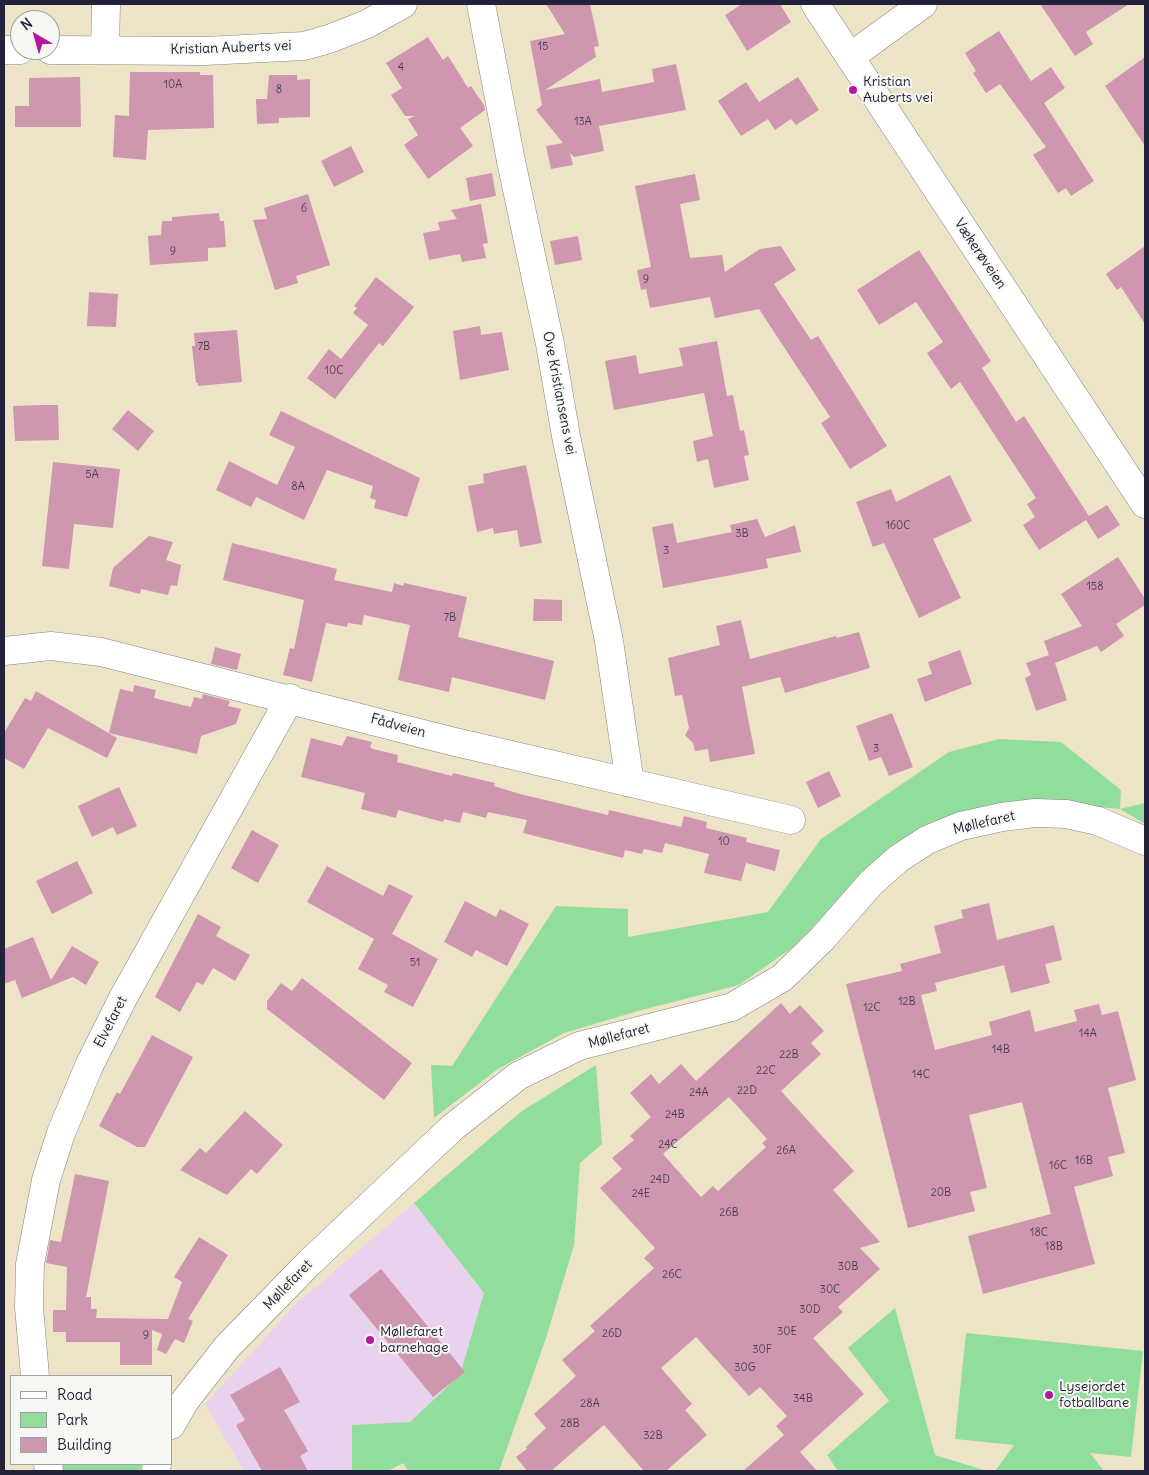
<!DOCTYPE html>
<meta charset="utf-8">
<style>
body{margin:0}
#map{position:relative;width:1149px;height:1475px;overflow:hidden;background:#ede4c8;font-family:Delius,sans-serif}
canvas{display:block}
.frame{position:absolute;inset:0;border:5px solid #22223b;pointer-events:none}
.legend{position:absolute;left:10px;top:1375px;width:162px;height:90px;box-sizing:border-box;background:#f6f6f2;border:1px solid #a1a1a9;margin:0;padding:6px 9px;list-style:none;font-size:15px;color:#22223b}
.legend li{display:flex;align-items:center;gap:10px;height:25px}
.legend b{width:25px;border:1px solid #a1a1a9}
.north{position:absolute;left:10px;top:10px;width:50px;height:50px;box-sizing:border-box;background:#f6f6f2;border:1px solid #a1a1a9;border-radius:50%;rotate:322deg;font-size:14px;font-weight:700;line-height:20px;text-align:center;color:#22223b}
.north::after{content:'';display:block;margin:auto;width:18px;height:22px;background:#b5179e;clip-path:polygon(50% 0,100% 100%,50% 72%,0 100%)}
</style>
<div id="map">
<canvas width="1149" height="1475"></canvas>
<div class="frame"></div>
<ul class="legend">
<li><b style="height:6px;background:#fff"></b>Road</li>
<li><b style="height:14px;background:#91de9c"></b>Park</li>
<li><b style="height:14px;background:#ce96af"></b>Building</li>
</ul>
<div class="north">N</div>
</div>
<script>
const c = document.querySelector('canvas').getContext('2d');
c.lineJoin = 'round';
function fill(path, color) { c.fillStyle = color; c.fill(path, 'evenodd'); }
const shape = rows => new Path2D(rows.map(r => 'M' + r).join(''));
function stroke(path, color, width, dash) { c.strokeStyle = color; c.lineWidth = width; c.lineCap = dash ? 'butt' : 'round'; c.setLineDash(dash || []); c.stroke(path); }
function drawText(font, color, halo, rows, align = 'center') {
  c.font = font + ' Delius,sans-serif'; c.lineWidth = 4; c.setLineDash([]); c.textBaseline = 'middle'; c.strokeStyle = halo; c.fillStyle = color; for (const [text, x, y, turn = 0] of rows) {
    c.save(); c.translate(x, y); c.rotate((+turn || 0) * Math.PI / 180); c.textAlign = isNaN(turn) ? turn : align; if (halo) c.strokeText(text, 0, 0); c.fillText(text, 0, 0); c.restore();
  }
}
fill(shape([
 [414,1203,484,1293,469,1376,357,1471,244,1471,205,1404,297,1303]
]), '#e9d2ee');
fill(shape([
 [999,739,1061,742,1121,790,1120,809,1145,803,1145,824,1120,809,1032,801,953,814,887,852,793,947,739,985,638,1011,564,1033,498,1069,434,1118,431,1065,452,1066,556,906,628,909,628,937,768,912,821,839,949,752],
 [596,1065,602,1144,580,1163,574,1245,546,1338,499,1471,408,1471,403,1463,388,1471,352,1471,352,1425,410,1422,460,1375,484,1293,414,1203,522,1111],
 [895,1308,935,1455,987,1471,838,1471,827,1455,889,1401,848,1348],
 [966,1333,1143,1351,1131,1457,1090,1453,1104,1471,995,1471,1014,1445,955,1439],
 [59,1464,142,1464,140,1471,59,1471]
]), '#91de9c');
fill(shape([
 [546,4,590,4,599,46,594,47,596,57,545,90,600,79,602,92,654,82,652,69,676,64,686,110,599,126,604,151,574,157,570,153,573,165,551,169,546,146,563,143,536,110,542,105,530,41,565,34],
 [742,4,780,4,791,22,747,51,725,15],
 [1040,4,1129,4,1086,32,1093,44,1075,56],
 [999,31,1031,81,1051,67,1065,88,1044,103,1094,181,1071,196,1066,188,1058,193,1033,155,1046,147,1000,84,986,93,973,73,976,71,965,53],
 [428,37,443,60,448,56,468,88,471,86,484,105,485,110,460,128,473,146,428,179,404,145,418,135,408,119,415,116,405,116,391,95,402,88,386,63],
 [1145,57,1145,146,1105,86],
 [130,72,200,72,200,75,213,75,214,128,148,130,146,160,113,157,115,115,129,116],
 [269,75,297,75,297,80,310,79,310,117,279,118,279,123,257,124,256,99,267,99],
 [80,77,81,127,15,127,15,106,29,106,29,78],
 [798,77,819,110,796,125,791,119,775,130,768,119,741,136,718,101,746,82,759,102],
 [351,146,364,172,334,187,321,161],
 [492,173,496,196,470,201,466,178],
 [695,174,700,200,680,204,690,258,722,255,725,272,760,249,781,246,796,270,774,284,811,340,818,336,887,446,850,469,821,423,830,417,759,309,715,318,710,297,650,308,646,289,641,290,637,270,651,267,635,186],
 [308,194,330,265,296,276,298,283,275,290,253,220,267,219,264,208],
 [481,204,488,243,483,244,486,258,462,262,460,254,429,260,423,233,440,230,438,222,457,219,451,210],
 [219,213,220,221,224,221,226,247,208,248,208,261,150,265,148,236,161,235,162,221,172,221,172,217],
 [578,236,582,260,555,265,550,241],
 [1145,246,1145,324,1121,287,1117,290,1106,274],
 [919,250,991,361,982,368,1016,422,1024,416,1089,516,1107,505,1120,525,1098,539,1086,520,1039,550,1023,525,1035,517,1027,504,1036,498,960,382,951,389,927,353,943,342,916,302,879,325,857,290],
 [376,277,414,307,383,346,379,343,335,399,307,378,329,349,341,359,368,325,353,313,357,308,354,306],
 [89,292,118,294,116,327,87,326],
 [480,326,481,335,502,332,509,370,460,380,453,331],
 [237,330,242,382,198,386,198,383,196,383,192,346,195,346,194,333],
 [717,341,727,396,733,395,740,431,744,430,749,455,744,456,749,480,714,488,708,459,697,462,693,441,713,436,704,393,614,410,605,361,636,355,639,374,683,366,679,348],
 [42,405,58,405,59,440,15,441,13,406],
 [128,410,154,431,138,451,112,429],
 [281,411,420,478,407,517,374,508,376,500,370,498,373,486,327,470,304,520,256,497,251,507,216,490,229,461,277,485,295,447,269,435],
 [53,462,120,469,113,528,74,524,69,569,42,566],
 [526,465,542,543,520,547,517,530,494,534,493,528,477,532,468,486,484,483,483,474],
 [950,475,972,521,933,539,961,598,919,618,884,543,873,547,856,502,891,489,896,502],
 [757,519,765,537,795,525,801,552,766,559,768,568,663,588,652,527,673,523,677,543,732,532,730,525],
 [149,536,173,542,166,560,181,565,177,586,171,585,168,595,141,589,140,594,109,586,113,568],
 [232,543,337,569,334,580,392,592,394,583,403,586,404,583,467,597,458,637,554,661,545,700,452,677,449,692,398,680,410,625,364,615,362,625,348,623,347,627,326,623,312,682,283,675,290,648,294,649,304,600,223,580],
 [1118,557,1145,599,1145,605,1116,624,1124,636,1101,652,1097,646,1055,663,1067,700,1036,711,1025,678,1031,675,1026,663,1049,655,1044,641,1082,626,1061,594],
 [534,599,562,600,562,621,533,621],
 [741,620,750,659,836,636,837,638,859,632,870,668,785,693,780,677,742,687,755,754,710,762,708,749,695,751,693,743,685,735,689,728,682,695,675,696,668,658,720,645,716,626],
 [215,647,241,654,237,670,211,664],
 [960,650,972,684,925,702,917,679,932,674,928,662],
 [134,685,156,690,154,698,191,707,194,697,202,699,203,694,230,701,228,706,241,709,236,724,201,736,197,754,109,733,120,689,133,692],
 [36,691,117,738,107,758,48,728,24,769,4,758,4,733,25,698,31,701],
 [892,713,913,767,889,776,881,757,869,761,856,726],
 [347,736,372,742,370,747,373,749,398,755,397,762,452,776,453,773,495,783,494,786,520,794,608,815,609,810,681,827,684,816,707,822,706,828,747,838,746,842,780,850,775,871,746,863,741,881,704,873,709,854,665,843,662,853,644,849,642,854,625,850,623,858,523,833,527,820,488,812,486,818,463,812,460,823,444,819,443,822,398,810,396,818,361,809,365,793,301,777,311,738,342,746],
 [829,771,841,796,818,808,806,782],
 [119,787,137,826,117,835,113,827,92,837,78,806],
 [252,830,279,845,258,883,231,868],
 [77,861,93,893,52,914,36,881],
 [327,866,383,896,389,884,413,896,392,934,438,959,413,1007,384,992,388,985,358,969,374,939,307,902],
 [465,901,496,917,500,909,529,924,507,966,476,950,472,957,444,942],
 [989,903,997,940,1054,925,1062,960,1045,964,1050,983,1011,993,1004,965,935,983,937,991,921,995,935,1050,992,1035,989,1022,1030,1010,1035,1032,1077,1021,1074,1010,1099,1004,1102,1015,1118,1011,1136,1080,1108,1088,1125,1153,1108,1157,1113,1176,1074,1187,1095,1264,983,1294,968,1236,1051,1214,1022,1102,969,1115,987,1188,970,1192,975,1211,908,1228,846,984,902,971,900,964,941,953,934,926,963,918,961,910],
 [198,914,221,927,216,936,250,955,235,981,213,968,203,985,197,982,180,1012,155,997],
 [33,937,51,980,72,946,99,962,86,985,73,977,22,998,15,980,4,984,4,949],
 [302,978,412,1063,384,1100,267,1009,267,1001,281,983,292,991],
 [781,1003,790,1014,800,1005,824,1031,811,1043,821,1054,781,1091,854,1171,833,1190,880,1242,860,1248,880,1269,838,1307,843,1312,813,1338,864,1394,800,1452,817,1471,743,1471,784,1435,776,1426,787,1416,760,1387,749,1396,696,1337,661,1368,692,1404,685,1410,707,1435,666,1471,644,1471,604,1425,551,1471,527,1471,516,1457,527,1449,526,1447,546,1428,534,1414,576,1376,562,1360,595,1331,590,1326,654,1268,644,1258,655,1248,600,1188,622,1169,612,1158,634,1140,630,1136,651,1117,630,1093,651,1074,659,1084,681,1064,696,1081],
 [729,1097,767,1139,762,1143,766,1147,718,1191,713,1186,701,1197,663,1154],
 [152,1035,193,1057,145,1147,137,1147,99,1126,117,1092,120,1094],
 [245,1111,283,1145,257,1174,251,1169,227,1195,180,1170,200,1148,206,1153],
 [75,1174,109,1181,86,1297,91,1297,91,1309,97,1309,96,1318,168,1319,182,1282,174,1277,199,1237,228,1255,188,1319,193,1321,184,1343,175,1339,166,1354,157,1350,162,1334,152,1330,152,1365,120,1365,120,1342,66,1342,66,1332,53,1332,53,1310,66,1310,67,1267,46,1263,50,1240,61,1242],
 [381,1269,465,1372,433,1397,349,1295],
 [280,1367,300,1402,284,1410,308,1451,300,1456,308,1471,262,1471,236,1425,245,1420,230,1395]
]), '#ce96af');
const street = shape([
 [481,4,511,161,550,344,566,436,609,641,630,783],
 [4,50,20,50],
 [50,50,205,51,304,46,329,39,367,24,403,4],
 [105,50,106,4],
 [850,57,923,4],
 [4,651,51,646,101,652,451,741,791,820],
 [35,1376,29,1307,30,1264,46,1180,61,1133,89,1066,123,998,290,698],
 [171,1425,184,1402,227,1347,309,1263,453,1127,518,1076,579,1046,732,1007,782,978,822,939,871,883,898,859,927,840,961,826,1002,817,1035,813,1066,814,1098,821,1145,841],
 [48,1464,49,1471],
 [156,1471,157,1464]
]);
const secondary = shape([
 [815,4,1145,504]
]);
stroke(street, '#888382', 29);
stroke(secondary, '#888382', 29);
stroke(street, '#fff', 28);
stroke(secondary, '#fff', 28);
for (const [x, y, r, color] of [
 [853,90,5,"#b5179e"],
 [370,1340,5,"#b5179e"],
 [1049,1395,5,"#b5179e"]
]) { const dot = new Path2D(); dot.arc(x, y, r, 0, 2 * Math.PI); c.fillStyle = color; c.fill(dot); stroke(dot, '#f6f6f2', 2); }
drawText('11px', '#4d3f58', null, [
 ["15",543,47],
 ["4",401,68],
 ["10A",173,85],
 ["8",279,90],
 ["13A",583,122],
 ["6",304,209],
 ["9",173,252],
 ["9",646,280],
 ["7B",204,347],
 ["10C",334,371],
 ["5A",92,475],
 ["8A",298,487],
 ["160C",898,526],
 ["3B",742,534],
 ["3",666,551],
 ["158",1095,587],
 ["7B",450,618],
 ["3",876,749],
 ["10",724,842],
 ["51",415,963],
 ["12B",907,1002],
 ["12C",872,1008],
 ["14A",1088,1034],
 ["14B",1001,1050],
 ["22B",789,1055],
 ["22C",766,1071],
 ["14C",921,1075],
 ["22D",747,1091],
 ["24A",699,1093],
 ["24B",675,1115],
 ["24C",668,1145],
 ["26A",786,1151],
 ["16B",1084,1161],
 ["16C",1058,1166],
 ["24D",660,1180],
 ["20B",941,1193],
 ["24E",641,1194],
 ["26B",729,1213],
 ["18C",1039,1233],
 ["18B",1054,1247],
 ["30B",848,1267],
 ["26C",672,1275],
 ["30C",830,1290],
 ["30D",810,1310],
 ["30E",787,1332],
 ["26D",612,1334],
 ["9",146,1336],
 ["30F",762,1350],
 ["30G",745,1368],
 ["34B",803,1399],
 ["28A",590,1404],
 ["28B",570,1424],
 ["32B",653,1436]
]);
drawText('14px', '#22223b', '#f6f6f2', [
 ["Kristian Auberts vei",231,48,-2],
 ["Vækerøveien",980,254,56],
 ["Ove Kristiansens vei",559,393,79],
 ["Fådveien",398,726,15],
 ["Møllefaret",984,823,-13],
 ["Elvefaret",111,1022,-63],
 ["Møllefaret",619,1036,-15],
 ["Møllefaret",288,1285,-46]
]);
drawText('14px', '#22223b', '#f6f6f2', [
 ["Kristian",863,82],
 ["Auberts vei",863,98],
 ["Møllefaret",380,1332],
 ["barnehage",380,1348],
 ["Lysejordet",1059,1387],
 ["fotballbane",1059,1403]
], 'left');
</script>
